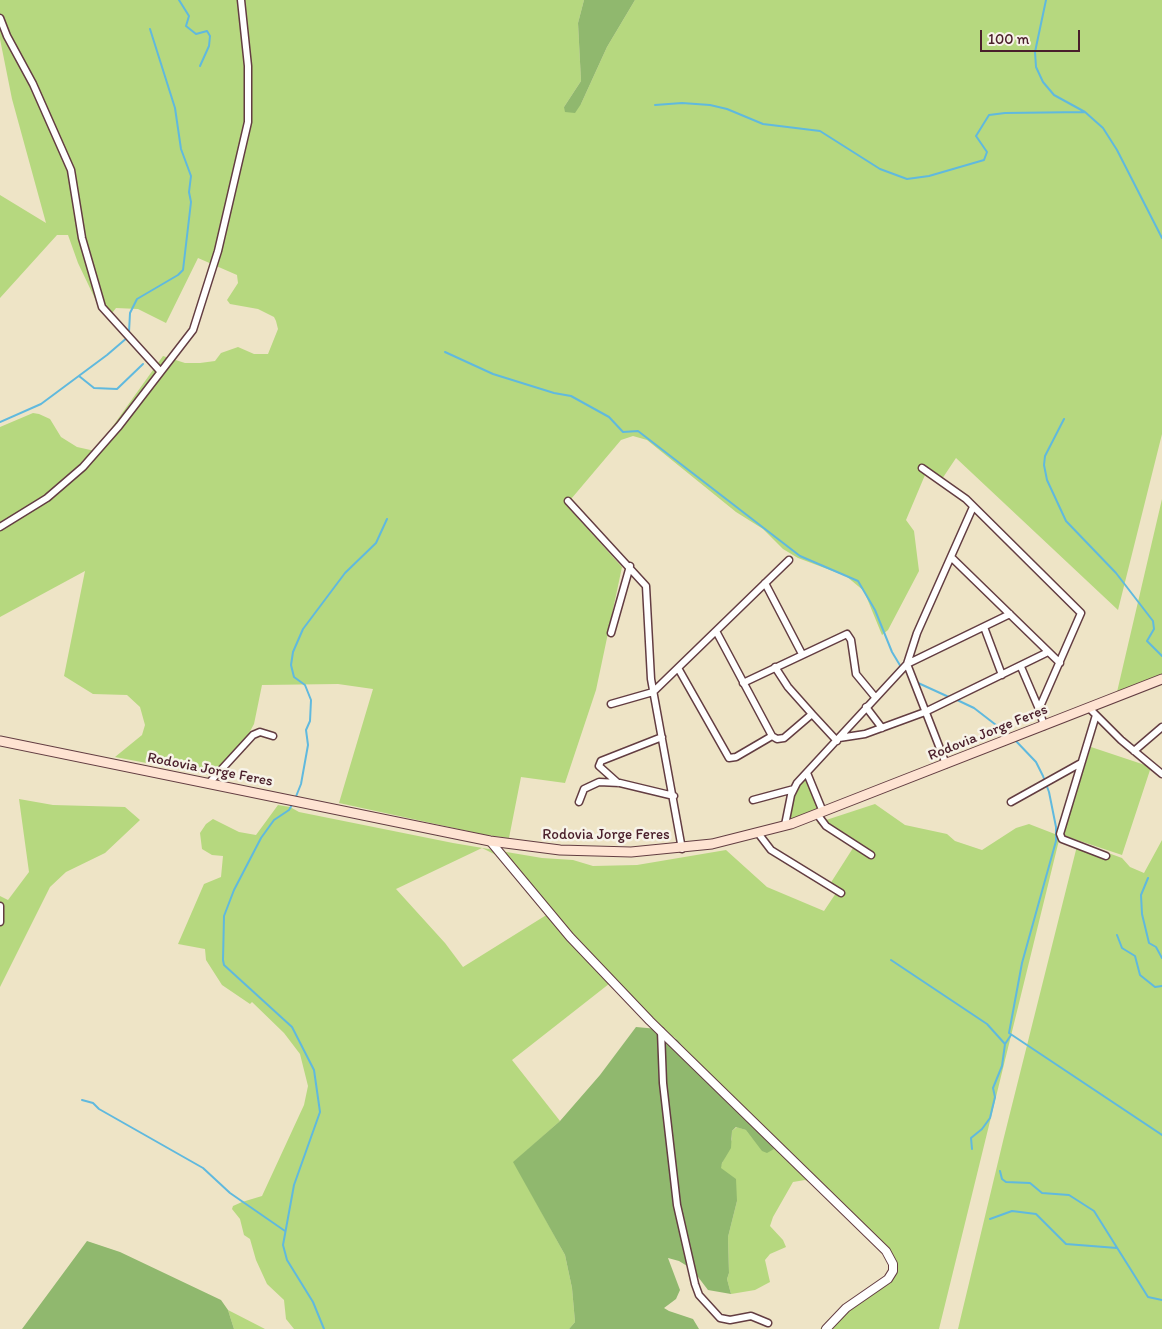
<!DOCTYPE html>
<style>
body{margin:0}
#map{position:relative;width:1162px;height:1329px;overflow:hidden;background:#eee4c6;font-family:Itim,sans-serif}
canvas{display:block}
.scale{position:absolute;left:980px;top:30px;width:100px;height:22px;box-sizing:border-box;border:2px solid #4a1f2b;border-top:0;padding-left:6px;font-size:15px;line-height:18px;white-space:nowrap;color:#4a1f2b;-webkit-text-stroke:4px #f7f3e8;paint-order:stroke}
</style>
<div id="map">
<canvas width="1162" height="1329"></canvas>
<div class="scale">100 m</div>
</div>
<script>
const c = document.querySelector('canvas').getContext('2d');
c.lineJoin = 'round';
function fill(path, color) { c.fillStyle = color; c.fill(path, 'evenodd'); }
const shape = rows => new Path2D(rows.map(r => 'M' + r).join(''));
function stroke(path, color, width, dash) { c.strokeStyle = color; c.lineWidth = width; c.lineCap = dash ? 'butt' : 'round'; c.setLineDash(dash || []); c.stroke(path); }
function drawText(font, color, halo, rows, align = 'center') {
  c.font = font + ' Itim,sans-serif'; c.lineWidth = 5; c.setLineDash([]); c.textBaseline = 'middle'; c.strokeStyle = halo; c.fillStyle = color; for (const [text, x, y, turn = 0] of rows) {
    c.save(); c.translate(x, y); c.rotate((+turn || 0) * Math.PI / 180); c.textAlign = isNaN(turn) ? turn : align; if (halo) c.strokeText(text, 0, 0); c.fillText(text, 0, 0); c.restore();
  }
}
fill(shape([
 [0,0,584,0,578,23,581,81,564,107,581,104,607,47,635,0,1162,0,1162,434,1118,610,956,458,940,482,925,475,906,520,914,531,919,571,888,630,882,635,864,591,846,576,798,558,783,549,763,529,736,512,647,440,633,436,621,440,566,505,622,567,596,690,565,783,521,777,509,838,486,835,339,803,373,689,338,684,262,685,254,724,248,735,215,776,115,757,142,735,145,725,140,707,127,695,93,694,64,676,85,571,0,617,0,427,33,413,39,414,50,419,61,437,77,447,95,451,163,356,185,363,200,363,215,361,221,353,238,347,254,354,268,354,278,329,276,321,274,317,258,309,230,304,227,300,238,283,237,275,198,258,166,323,138,309,116,308,109,317,103,314,98,305,78,263,68,235,57,235,0,298,0,195,46,223,12,99,0,39],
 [1162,499,1162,675,1117,692],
 [1091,747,1151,767,1122,855,1062,835],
 [806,777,819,811,788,822,798,785],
 [19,799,53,805,125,807,140,820,105,853,66,872,50,887,0,987,0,896,8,900,29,872],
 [875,804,905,825,947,834,955,841,982,850,1016,828,1029,824,1060,836,939,1329,820,1329,832,1316,894,1275,890,1261,827,1192,805,1180,793,1182,773,1217,770,1226,783,1240,786,1247,770,1254,765,1260,770,1282,755,1290,731,1294,727,1279,729,1273,728,1237,737,1201,720,1168,732,1139,732,1131,737,1127,746,1130,762,1151,678,1040,672,1036,614,980,512,1060,560,1121,514,1162,565,1255,572,1288,575,1322,569,1329,294,1329,286,1319,284,1300,267,1284,256,1260,250,1239,244,1235,240,1219,232,1209,233,1206,242,1202,262,1196,304,1105,308,1086,300,1054,284,1033,252,1002,250,1004,222,985,206,960,205,949,178,944,204,884,221,877,223,856,212,855,202,849,200,833,206,824,213,819,239,832,256,835,278,805,290,807,299,812,453,843,542,858,573,860,593,866,637,865,726,850,767,887,824,911,836,893,830,884,853,848,817,823],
 [482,848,504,859,548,914,463,967,445,943,396,889],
 [1162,840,1162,1329,958,1329,1004,1137,1078,842,1122,858,1130,867,1144,873],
 [228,1310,265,1329,234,1329]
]), '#b6d87f');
fill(shape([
 [584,0,635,0,607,47,581,104,575,113,565,112,564,107,581,81,578,23],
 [636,1027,658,1029,678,1040,695,1063,758,1125,774,1149,767,1153,762,1151,746,1130,736,1127,732,1131,731,1148,722,1163,721,1168,736,1179,737,1201,728,1237,729,1273,727,1279,731,1294,708,1290,692,1269,679,1261,668,1258,680,1290,676,1299,664,1308,669,1311,693,1319,699,1329,569,1329,575,1322,572,1288,565,1255,513,1162,560,1121,600,1075],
 [87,1241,120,1252,221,1300,228,1310,234,1329,22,1329]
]), '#90b86e');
stroke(shape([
 [179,0,189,16,186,26,196,34,207,31,210,36,209,46,200,66],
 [1046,0,1035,52,1036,67,1043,82,1054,95,1085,112,1103,128,1117,150,1162,238],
 [655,105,682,103,710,105,727,109,763,124,820,131,880,169,907,179,929,176,984,160,987,152,976,136,989,115,1005,113,1085,112],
 [129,332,130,313,137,299,178,275,183,270,191,202,189,192,191,176,181,149,175,108,150,29],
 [445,352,493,374,554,393,571,396,609,417,623,432,638,431,800,556,858,581,875,610,892,652,901,667],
 [79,376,94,388,117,389,143,364],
 [1064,419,1045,456,1044,465,1047,480,1066,521,1116,573,1153,621,1154,629,1147,641,1162,656],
 [0,422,41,404,107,355,128,337],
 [916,682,951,698],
 [955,699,974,708,1009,735],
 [1015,740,1036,762,1043,776,1049,792,1056,827,1056,841,1022,963,1009,1033,1162,1135],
 [295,799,301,784,308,745,306,730,310,721,311,700,305,685,294,677,291,665,293,652,303,629,345,573,376,543,387,519],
 [293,803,289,810,274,820,261,838,234,890,224,916,223,960,224,965,292,1027,314,1070,320,1112,294,1185,283,1245,287,1260,313,1302,324,1329],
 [1148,878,1141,895,1142,914,1149,943,1156,947,1162,958],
 [1117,935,1122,948,1135,956,1140,975,1155,987,1162,986],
 [891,960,987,1024,1005,1044],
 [82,1100,93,1103,99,1109,203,1168,230,1193,285,1231],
 [972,1149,971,1138,982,1129,990,1118,995,1097,993,1088,1002,1066,1005,1044,1011,1035],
 [1000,1171,1002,1179,1006,1182,1030,1183,1042,1193,1069,1195,1094,1211,1148,1297,1162,1300],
 [990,1219,1012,1211,1036,1214,1066,1244,1117,1248]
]), '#60b9de', 2);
const minor = shape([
 [0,18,7,36,33,84,71,170,82,238,102,307,160,371],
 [922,468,966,499,1081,613,1039,709],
 [568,501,646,586,651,679,682,849],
 [0,527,47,498,83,467,119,426,193,330,218,251,248,122,248,66,241,0],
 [951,557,1060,663],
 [765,583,802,654],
 [984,627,1002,675],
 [716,631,772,736],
 [611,633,630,566],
 [775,667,788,687,812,714],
 [1021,667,1039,709,1044,726],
 [678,668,729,758,736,757,772,736,777,739,784,738,812,714,837,741],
 [743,683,847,634,851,640,856,674,875,697],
 [611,704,653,692,789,560],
 [866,707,882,728],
 [1089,708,1121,740,1162,774],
 [1096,715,1060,834,1062,839,1106,856],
 [839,738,865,734,925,712,1048,652],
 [1134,751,1162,727],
 [946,764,907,664,917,633,973,507],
 [807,773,823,812],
 [209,783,253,735,260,732,273,736],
 [618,783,599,766,601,761,662,737],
 [753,800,794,789],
 [579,802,584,789,599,782,620,783,674,796],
 [1011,802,1081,763],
 [817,814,826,826,871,855],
 [785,825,791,795,797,783,907,664,1010,614],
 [758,833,771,850,841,893],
 [0,906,0,922],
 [661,1031,663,1083,677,1205,695,1284,699,1295,720,1318,730,1320,751,1316,768,1323]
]);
const tertiary = shape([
 [490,841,570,937,650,1021,886,1251,893,1264,893,1271,888,1279,846,1308,826,1329]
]);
const secondary = shape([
 [0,741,490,841,560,850,631,852,712,844,791,824,1162,679]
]);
stroke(minor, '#633d42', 9);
stroke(tertiary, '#633d42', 10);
stroke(secondary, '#633d42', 11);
stroke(minor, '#fff', 6);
stroke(tertiary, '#fff', 8);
stroke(secondary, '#fee3d2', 9);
drawText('15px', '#4a1f2b', '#f7f3e8', [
 ["Rodovia Jorge Feres",988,733,-22],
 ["Rodovia Jorge Feres",210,770,11],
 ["Rodovia Jorge Feres",606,835]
]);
</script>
